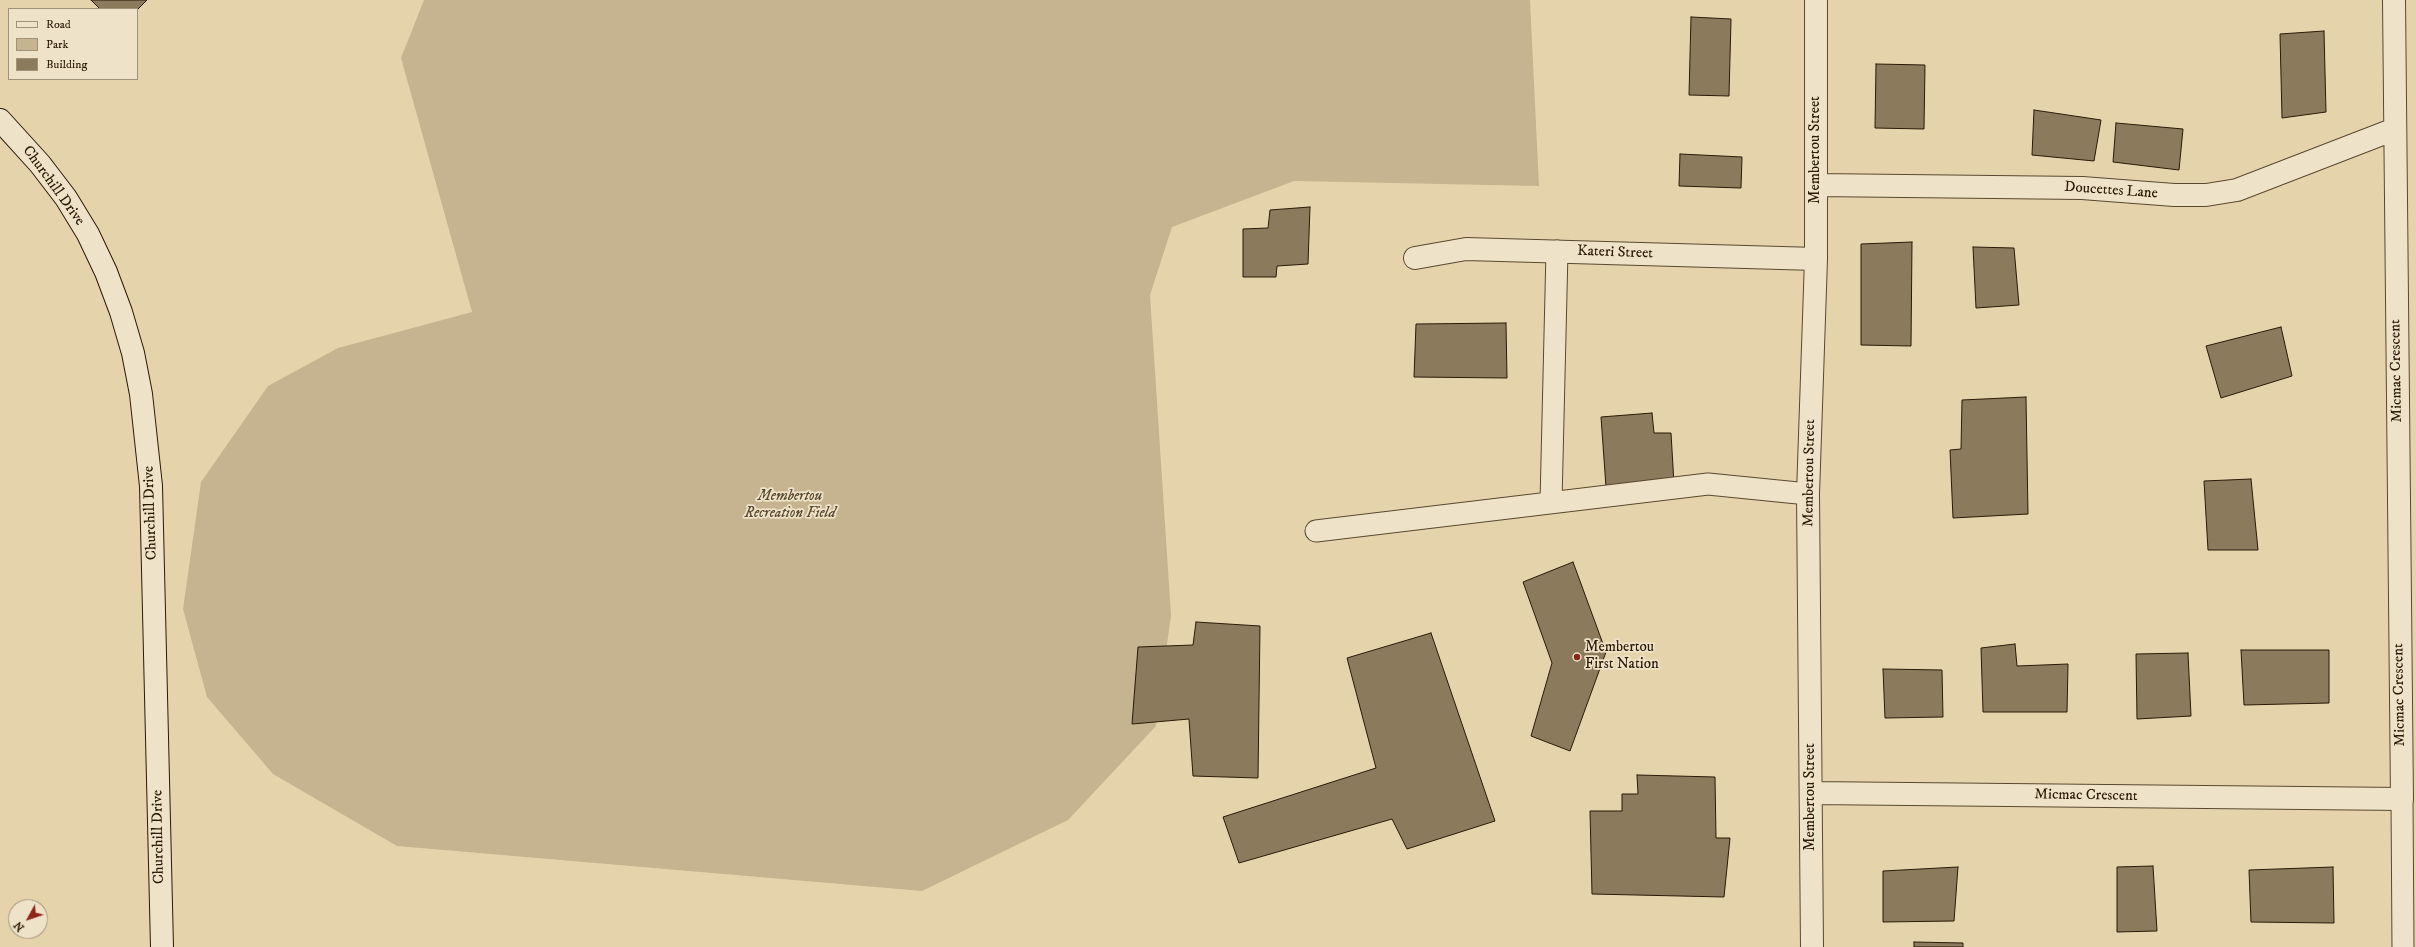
<!DOCTYPE html>
<style>
body{margin:0}
#map{position:relative;width:2416px;height:947px;overflow:hidden;background:#e5d4ab;font-family:"IM FELL DW Pica",serif}
canvas{display:block}
.legend{position:absolute;left:8px;top:8px;width:130px;height:72px;box-sizing:border-box;background:#eee3c8;border:1px solid #a0927b;margin:0;padding:5px 7px;list-style:none;font-size:12px;color:#2a1907}
.legend li{display:flex;align-items:center;gap:8px;height:20px}
.legend b{width:20px;border:1px solid #a0927b}
.north{position:absolute;left:8px;top:899px;width:40px;height:40px;box-sizing:border-box;background:#eee3c8;border:1px solid #a0927b;border-radius:50%;rotate:230deg;font-size:11px;font-weight:700;line-height:16px;text-align:center;color:#2a1907}
.north::after{content:'';display:block;margin:auto;width:14px;height:18px;background:#8f2418;clip-path:polygon(50% 0,100% 100%,50% 72%,0 100%)}
</style>
<div id="map">
<canvas width="2416" height="947"></canvas>
<ul class="legend">
<li><b style="height:5px;background:#eee3c8"></b>Road</li>
<li><b style="height:11px;background:#c5b48f"></b>Park</li>
<li><b style="height:11px;background:#8b7a5c"></b>Building</li>
</ul>
<div class="north">N</div>
</div>
<script>
const c = document.querySelector('canvas').getContext('2d');
c.lineJoin = 'round';
function fill(path, color) { c.fillStyle = color; c.fill(path, 'evenodd'); }
const shape = rows => new Path2D(rows.map(r => 'M' + r).join(''));
function stroke(path, color, width, dash) { c.strokeStyle = color; c.lineWidth = width; c.lineCap = dash ? 'butt' : 'round'; c.setLineDash(dash || []); c.stroke(path); }
function drawText(font, color, halo, rows, align = 'center') {
  c.font = font + ' "IM FELL DW Pica",serif'; c.lineWidth = 3.5; c.setLineDash([]); c.textBaseline = 'middle'; c.strokeStyle = halo; c.fillStyle = color; for (const [text, x, y, turn = 0] of rows) {
    c.save(); c.translate(x, y); c.rotate((+turn || 0) * Math.PI / 180); c.textAlign = isNaN(turn) ? turn : align; if (halo) c.strokeText(text, 0, 0); c.fillText(text, 0, 0); c.restore();
  }
}
fill(shape([
 [424,0,1530,0,1539,186,1294,181,1172,227,1150,295,1171,615,1156,726,1068,820,922,891,397,846,273,774,207,697,183,609,201,482,268,386,338,348,472,312,401,58]
]), '#c5b48f');
const building = shape([
 [91,0,147,0,137,10,100,9,91,0],
 [1691,17,1731,19,1729,96,1689,95,1691,17],
 [2324,31,2326,112,2282,118,2280,34,2324,31],
 [1876,64,1925,65,1924,129,1875,128,1876,64],
 [2034,110,2101,120,2094,161,2032,155,2034,110],
 [2116,123,2183,129,2179,170,2113,162,2116,123],
 [1680,154,1742,157,1741,188,1679,186,1680,154],
 [1310,207,1308,264,1277,266,1276,277,1243,277,1243,229,1268,228,1270,210,1310,207],
 [1912,242,1911,346,1861,345,1861,244,1912,242],
 [1973,247,2014,248,2019,305,1976,308,1973,247],
 [1506,323,1507,378,1414,377,1416,324,1506,323],
 [2281,327,2292,376,2221,398,2206,346,2281,327],
 [2026,397,2028,514,1953,518,1950,450,1961,449,1962,400,2026,397],
 [1652,413,1654,433,1671,433,1674,484,1606,487,1601,417,1652,413],
 [2251,479,2258,550,2208,550,2204,481,2251,479],
 [1573,562,1606,652,1570,751,1531,736,1552,663,1523,582,1573,562],
 [1196,622,1260,626,1258,778,1193,776,1189,719,1132,724,1138,647,1193,645,1196,622],
 [1431,633,1495,821,1407,849,1392,819,1239,863,1223,817,1376,768,1347,658,1431,633],
 [2015,644,2017,666,2068,664,2067,712,1983,712,1981,648,2015,644],
 [2241,650,2329,650,2329,703,2244,705,2241,650],
 [2188,653,2191,716,2137,719,2136,654,2188,653],
 [1883,669,1942,670,1943,717,1885,718,1883,669],
 [1637,775,1715,777,1716,838,1730,838,1724,897,1592,894,1590,811,1622,811,1622,794,1638,794,1637,775],
 [2153,866,2157,931,2117,932,2117,867,2153,866],
 [1958,867,1954,921,1883,922,1883,871,1958,867],
 [2333,867,2334,923,2251,922,2249,870,2333,867],
 [1914,942,1963,943,1963,947,1914,947,1914,942]
]);
fill(building, '#8b7a5c');
stroke(building, '#2a1907', 1);
const lane = shape([
 [1551,502,1557,251],
 [1316,531,1708,484,1808,494],
 [2402,799,2403,947]
]);
const street = shape([
 [1816,185,2082,188,2174,195,2206,195,2237,190,2395,129],
 [1415,258,1466,249,1816,259],
 [1811,793,2402,799,2394,0],
 [1812,947,1808,494,1816,259,1816,0]
]);
const secondary = shape([
 [0,120,40,164,66,198,88,234,106,272,121,312,133,353,141,394,151,486,162,947]
]);
stroke(lane, '#594830', 23);
stroke(street, '#594830', 24);
stroke(secondary, '#2a1907', 24);
stroke(lane, '#eee3c8', 21);
stroke(street, '#eee3c8', 22);
stroke(secondary, '#eee3c8', 22);
for (const [x, y, r, color] of [
 [1577,657,4,"#8f2418"]
]) { const dot = new Path2D(); dot.arc(x, y, r, 0, 2 * Math.PI); c.fillStyle = color; c.fill(dot); stroke(dot, '#eee3c8', 1.5); }
drawText('15px', '#2a1907', '#eee3c8', [
 ["Membertou Street",1816,150,-90],
 ["Churchill Drive",53,186,54],
 ["Doucettes Lane",2111,191,4],
 ["Kateri Street",1615,253,2],
 ["Micmac Crescent",2397,371,-91],
 ["Membertou Street",1810,473,-89],
 ["Churchill Drive",151,513,-92],
 ["Micmac Crescent",2400,695,-91],
 ["Micmac Crescent",2086,796,1],
 ["Membertou Street",1811,797,-90],
 ["Churchill Drive",159,837,-91]
]);
drawText('italic 15px', '#584830', '#eee3c8', [
 ["Membertou",790,497],
 ["Recreation Field",790,514]
]);
drawText('15px', '#2a1907', '#eee3c8', [
 ["Membertou",1585,648],
 ["First Nation",1585,665]
], 'left');
</script>
